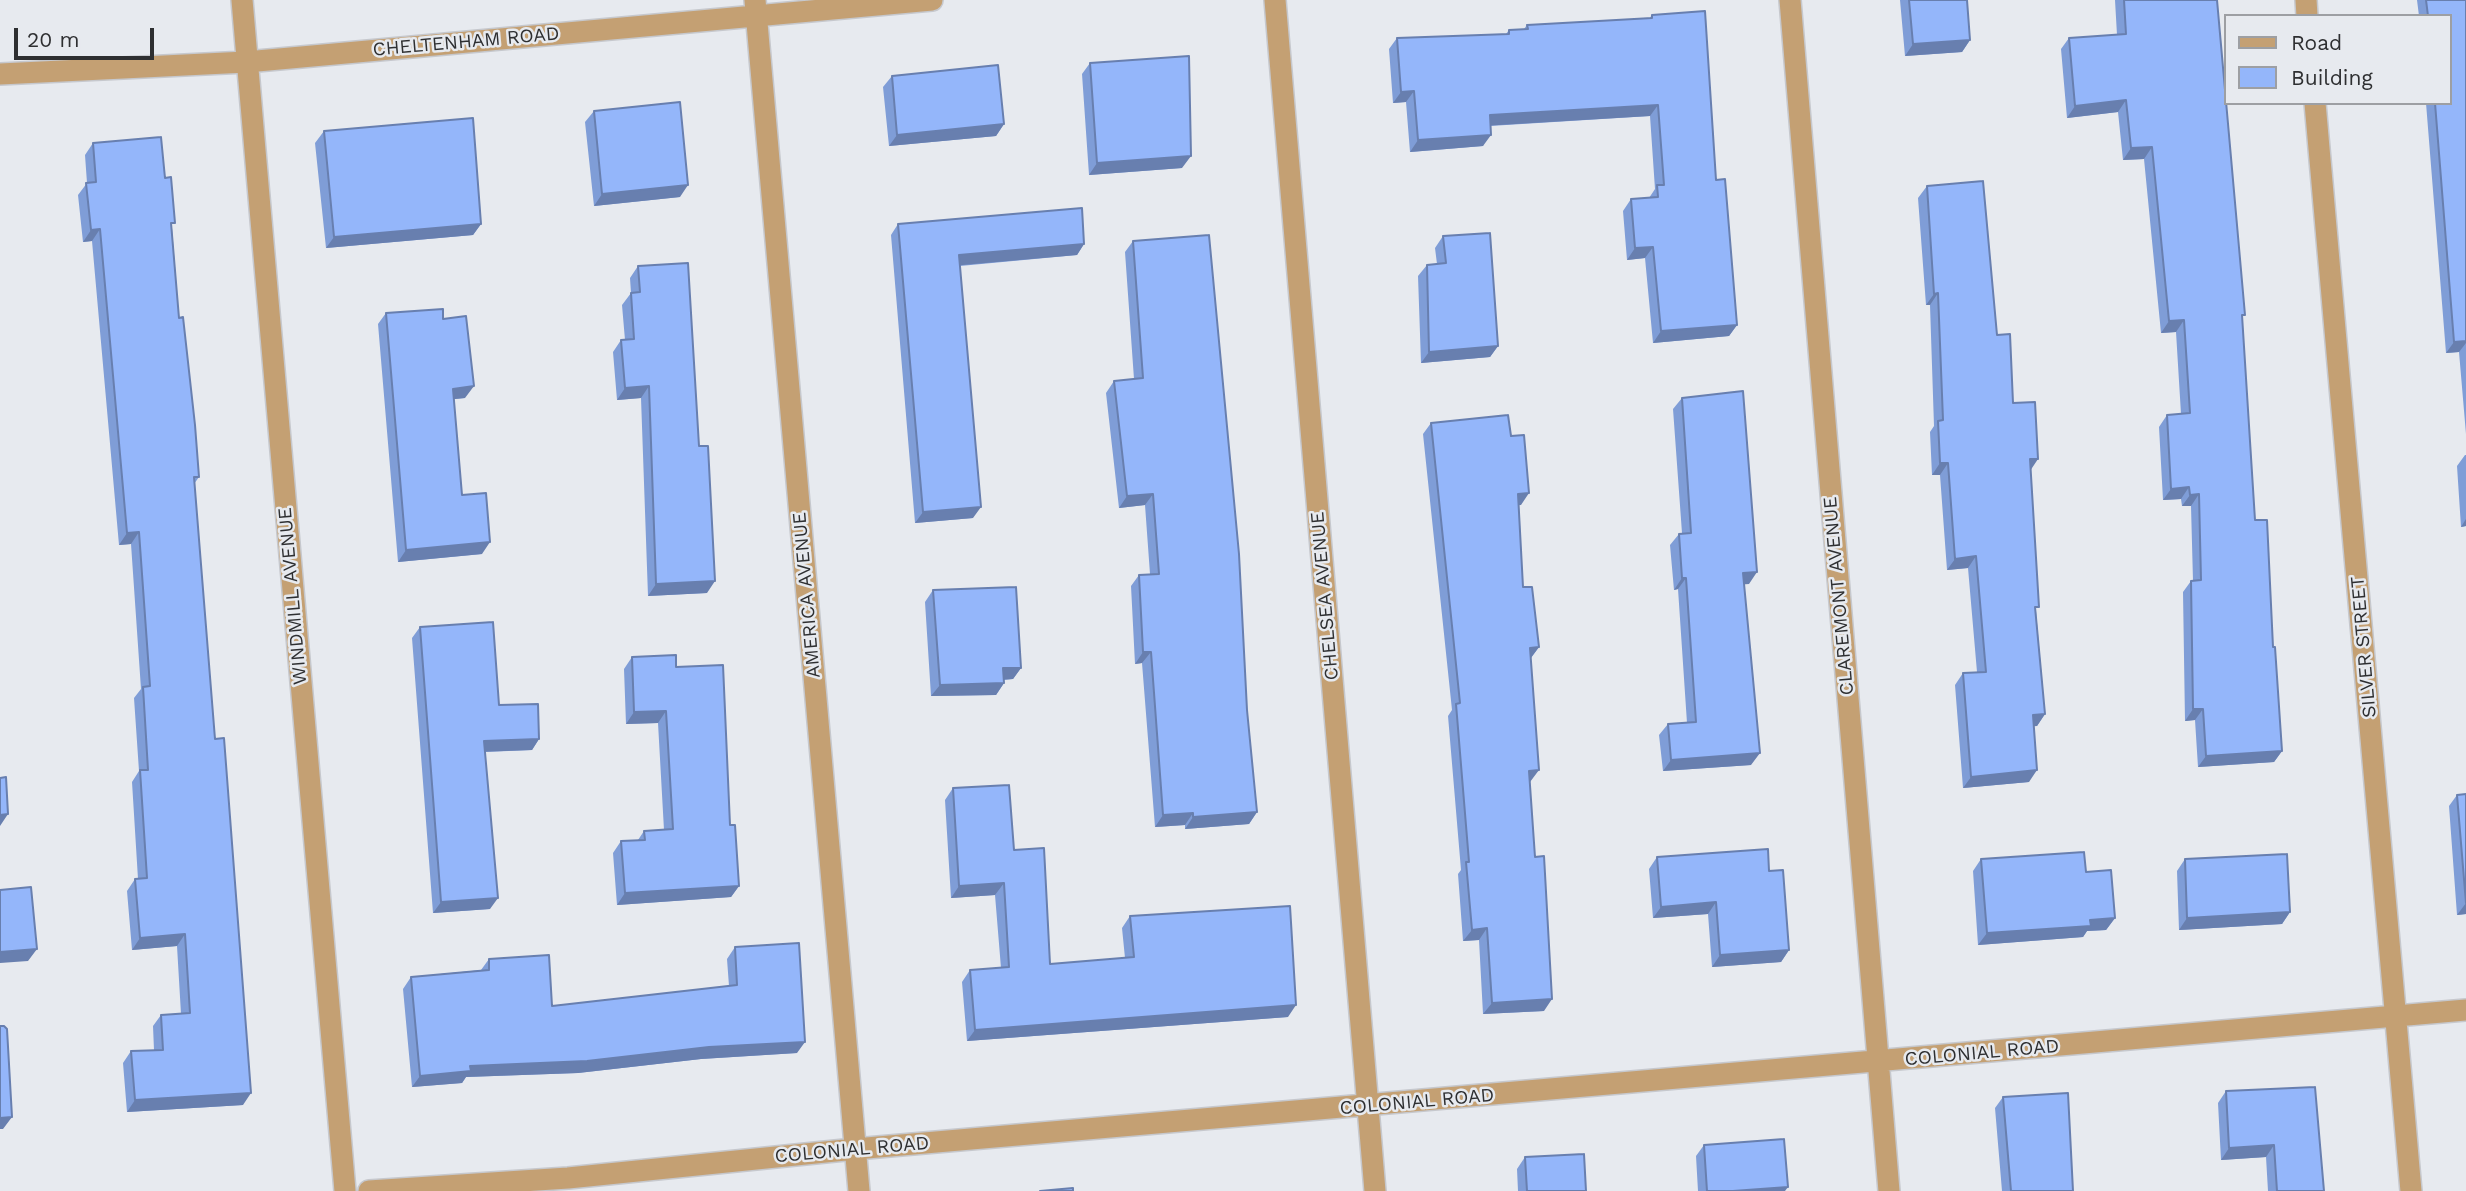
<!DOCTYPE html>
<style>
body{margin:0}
#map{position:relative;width:2466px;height:1191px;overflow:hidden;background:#e7eaef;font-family:"Work Sans",sans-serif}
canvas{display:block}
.legend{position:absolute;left:2224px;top:14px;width:228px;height:91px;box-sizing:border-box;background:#e7eaef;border:2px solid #9d9fa3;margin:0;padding:9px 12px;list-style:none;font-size:21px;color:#2e2f31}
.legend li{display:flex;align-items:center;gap:14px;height:35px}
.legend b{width:35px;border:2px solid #9d9fa3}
.scale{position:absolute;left:14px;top:28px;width:140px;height:32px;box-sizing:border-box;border:4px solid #2e2f31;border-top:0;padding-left:9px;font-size:21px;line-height:24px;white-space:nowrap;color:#2e2f31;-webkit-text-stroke:5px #e7eaef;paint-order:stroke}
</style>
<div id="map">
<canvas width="2466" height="1191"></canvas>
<ul class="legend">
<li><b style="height:9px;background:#c4a073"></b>Road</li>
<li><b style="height:19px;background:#94b6fa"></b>Building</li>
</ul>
<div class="scale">20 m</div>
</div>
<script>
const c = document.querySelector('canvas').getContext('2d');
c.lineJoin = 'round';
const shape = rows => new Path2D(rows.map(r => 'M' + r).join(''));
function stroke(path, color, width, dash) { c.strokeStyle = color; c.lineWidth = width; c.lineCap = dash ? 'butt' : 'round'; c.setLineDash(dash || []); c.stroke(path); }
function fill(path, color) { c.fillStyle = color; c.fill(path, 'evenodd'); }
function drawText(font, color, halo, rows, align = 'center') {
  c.font = font + ' "Work Sans",sans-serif'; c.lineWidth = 5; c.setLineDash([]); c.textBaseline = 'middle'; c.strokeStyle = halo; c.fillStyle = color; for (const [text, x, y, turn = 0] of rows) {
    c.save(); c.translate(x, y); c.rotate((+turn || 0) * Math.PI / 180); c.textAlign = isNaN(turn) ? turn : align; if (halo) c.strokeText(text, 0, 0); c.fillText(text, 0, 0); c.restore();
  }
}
const minor = shape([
 [242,0,345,1191],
 [755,0,859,1191],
 [1275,0,1375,1191],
 [1790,0,1889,1191],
 [2306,0,2307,16],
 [0,74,246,62,932,0],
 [2315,103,2411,1191],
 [369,1191,568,1178,855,1149,2466,1010]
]);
stroke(minor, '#c6c8cd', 24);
stroke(minor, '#c4a073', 21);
fill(shape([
 [1900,0,1967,0,1970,40,1962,52,1905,56],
 [2115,0,2217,0,2242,320,2255,520,2273,647,2282,751,2274,762,2198,767,2195,720,2185,721,2183,592,2191,581,2193,581,2191,506,2182,506,2181,499,2163,500,2159,427,2167,415,2181,414,2176,332,2161,333,2144,159,2123,160,2118,112,2067,118,2061,49,2069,38,2117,35],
 [2417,0,2466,0,2466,434,2459,352,2446,353,2426,103,2450,103,2450,16,2419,16],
 [1652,15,1716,180,1737,325,1729,336,1653,343,1645,258,1627,260,1623,211,1631,199,1649,198,1655,189,1650,116,1490,126,1483,146,1410,152,1406,102,1393,103,1389,49,1397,38,1506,34,1509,30,1524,29,1527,25,1649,19],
 [1090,63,1182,168,1089,175,1082,74],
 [892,76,1004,124,996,136,889,146,883,87],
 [594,111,680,197,594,206,585,122],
 [324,131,481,224,473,235,326,248,315,143],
 [93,143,165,178,172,228,179,318,199,477,194,484,243,1105,127,1112,123,1063,131,1051,154,1050,153,1026,161,1015,181,1014,177,946,132,950,127,891,135,879,138,879,132,782,139,771,134,698,141,689,131,544,119,545,92,241,83,242,78,195,87,183,85,155],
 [1927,186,1997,335,2030,470,2036,611,2045,714,2037,726,2034,726,2029,782,1963,788,1955,685,1963,673,1977,672,1968,568,1947,570,1940,475,1932,475,1930,432,1934,426,1930,305,1926,305,1918,198],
 [898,224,1084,244,1077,255,960,266,973,518,915,523,891,235],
 [1443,236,1498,346,1490,357,1421,363,1418,276,1427,265,1437,264,1435,248],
 [1133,241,1247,710,1257,812,1249,824,1185,829,1185,825,1155,827,1142,663,1135,664,1131,586,1139,575,1150,574,1145,505,1119,508,1106,393,1114,381,1134,379,1125,252],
 [638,266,707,593,648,596,641,398,617,400,613,352,621,340,625,340,622,305,631,293,630,278],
 [386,313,443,319,465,398,454,399,462,495,482,554,398,562,378,324],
 [1682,398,1749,584,1744,584,1751,765,1663,771,1659,735,1668,724,1687,723,1678,589,1674,590,1670,545,1679,534,1682,533,1673,409],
 [1431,423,1511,436,1521,505,1519,505,1523,587,1539,647,1531,658,1530,782,1544,1011,1483,1014,1479,940,1463,941,1458,874,1461,870,1448,716,1452,710,1423,434],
 [2465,455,2466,455,2466,526,2461,527,2457,466],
 [933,590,1021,668,1013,679,1004,680,1004,683,996,695,931,696,925,602],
 [420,627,499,705,539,739,532,750,485,752,490,909,433,913,412,638],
 [632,657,676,667,730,825,739,886,731,897,617,905,613,853,621,841,638,840,644,831,664,830,658,723,626,724,624,669],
 [953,788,1014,850,1050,964,1125,958,1122,928,1130,916,1288,1017,967,1041,962,982,970,970,1001,968,995,895,951,898,945,800],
 [2466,794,2466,914,2457,915,2449,806,2457,795],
 [1657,857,1769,871,1789,950,1781,962,1712,967,1708,914,1653,918,1649,869],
 [1981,859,2086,872,2115,918,2106,930,2087,931,2083,937,1978,945,1973,871],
 [2185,859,2290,912,2282,924,2179,930,2177,871],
 [735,947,797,1053,701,1059,578,1073,466,1077,462,1083,412,1087,403,989,411,977,481,970,489,959,552,1006,729,986,727,959],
 [2226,1091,2324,1191,2268,1191,2266,1157,2221,1160,2218,1103],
 [2003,1097,2073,1191,2002,1191,1995,1108],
 [1704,1145,1785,1191,1698,1191,1696,1156],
 [1525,1157,1586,1191,1518,1191,1517,1169]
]), '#7f9dd7');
fill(shape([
 [1970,40,1962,52,1905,56,1913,44],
 [1414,91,1406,102,1393,103,1401,92],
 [2126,100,2118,112,2067,118,2075,106],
 [1658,105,1650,116,1482,126,1490,115],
 [1004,124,996,136,889,146,897,135],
 [1491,135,1483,146,1410,152,1418,140],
 [2152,147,2144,159,2123,160,2131,148],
 [1191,156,1182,168,1089,175,1097,163],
 [688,185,680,197,594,206,602,194],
 [481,224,473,235,326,248,334,237],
 [100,229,92,241,83,242,91,230],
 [1084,244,1077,255,951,266,959,255],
 [1653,247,1645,258,1627,260,1635,248],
 [1938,293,1930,305,1926,305,1934,294],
 [2184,320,2176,332,2161,333,2169,321],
 [1737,325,1729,336,1653,343,1661,331],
 [2466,341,2466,343,2459,352,2446,353,2454,342],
 [1498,346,1490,357,1421,363,1429,352],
 [474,386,465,398,445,400,453,389],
 [649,386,641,398,617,400,625,388],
 [2030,459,2038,459,2030,471],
 [1940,463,1948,463,1940,475,1932,475],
 [2189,487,2181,499,2163,500,2171,489],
 [1529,493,1521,505,1510,506,1518,494],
 [1153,494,1145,505,1119,508,1127,496],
 [2199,494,2191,506,2182,506,2190,495],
 [981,507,973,518,915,523,923,512],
 [2466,519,2466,526,2461,527],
 [139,532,131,544,119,545,127,533],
 [490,542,482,554,398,562,406,550],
 [1976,556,1968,568,1947,570,1955,559],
 [1757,572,1749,584,1735,585,1743,573],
 [1682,578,1686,578,1678,589,1674,590],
 [715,581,707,593,648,596,656,584],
 [1539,647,1530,659,1530,648],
 [1143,652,1151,652,1142,663,1135,664],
 [1003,668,1021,668,1013,679,995,680],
 [1004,683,996,695,931,696,940,685],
 [2193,709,2203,709,2195,720,2185,721],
 [666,711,658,723,626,724,634,712],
 [2045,714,2037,726,2025,727,2033,715],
 [539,739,532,750,476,752,484,741],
 [2282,751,2274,762,2198,767,2206,756],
 [1760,753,1751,765,1663,771,1671,760],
 [1539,770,1530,782,1529,771],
 [2037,770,2029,782,1963,788,1971,777],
 [1257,812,1249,824,1185,829,1193,817],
 [1193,813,1185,825,1155,827,1163,815],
 [8,814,0,826,0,815],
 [1004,883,995,895,951,898,959,886],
 [739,886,731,897,617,905,625,893],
 [498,898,490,909,433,913,441,902],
 [1716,902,1708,914,1653,918,1661,907],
 [2466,903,2466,914,2457,915],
 [2290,912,2282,924,2179,930,2187,918],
 [2115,918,2106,930,2087,931,2083,937,1978,945,1987,933,2090,920],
 [1487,928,1479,940,1463,941,1472,930],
 [185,934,177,946,132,950,140,938],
 [37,949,28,961,0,963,0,952],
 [1789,950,1781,962,1712,967,1720,955],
 [1552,999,1544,1011,1483,1014,1492,1003],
 [1296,1005,1288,1017,967,1041,975,1030],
 [805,1042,797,1053,701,1059,578,1073,466,1077,462,1083,412,1087,420,1076,470,1066,709,1047],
 [251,1093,243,1105,127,1112,135,1100],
 [12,1117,3,1129,0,1129,0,1118],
 [2274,1145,2266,1157,2221,1160,2229,1148],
 [1788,1187,1785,1191,1733,1191]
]), '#687faf');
const building = shape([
 [1909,0,1967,0,1970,40,1913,44,1909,0],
 [2124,0,2217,0,2245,315,2242,315,2255,520,2267,520,2273,647,2275,647,2282,751,2206,756,2203,709,2193,709,2191,581,2201,580,2199,494,2190,495,2189,487,2171,489,2167,415,2190,413,2184,320,2169,321,2152,147,2131,148,2126,100,2075,106,2069,38,2126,34,2124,0],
 [2426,0,2466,0,2466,341,2454,342,2435,103,2450,103,2450,16,2428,16,2426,0],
 [1705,11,1716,180,1725,179,1737,325,1661,331,1653,247,1635,248,1631,199,1658,197,1657,185,1664,185,1658,105,1490,115,1491,135,1418,140,1414,91,1401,92,1397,38,1509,34,1509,30,1528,29,1527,25,1652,18,1652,15,1705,11],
 [1189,56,1191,156,1097,163,1090,63,1189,56],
 [998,65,1004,124,897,135,892,76,998,65],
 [680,102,688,185,602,194,594,111,680,102],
 [473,118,481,224,334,237,324,131,473,118],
 [161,137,165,178,171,177,175,223,171,223,179,318,183,317,195,425,199,477,194,477,215,739,224,738,251,1093,135,1100,131,1051,163,1050,161,1015,190,1013,185,934,140,938,135,879,147,878,140,770,148,770,143,687,150,686,139,532,127,533,100,229,91,230,86,183,96,182,93,143,161,137],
 [1983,181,1997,335,2010,334,2013,403,2035,402,2038,459,2030,459,2039,607,2035,607,2045,714,2033,715,2037,770,1971,777,1963,673,1986,672,1976,556,1955,559,1948,463,1940,463,1938,421,1943,420,1938,293,1934,294,1927,186,1983,181],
 [1082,208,1084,244,959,255,981,507,923,512,898,224,1082,208],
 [1490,233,1498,346,1429,352,1427,265,1446,263,1443,236,1490,233],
 [1209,235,1239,554,1247,710,1257,812,1193,817,1193,813,1163,815,1151,652,1143,652,1139,575,1159,574,1153,494,1127,496,1114,381,1143,378,1133,241,1209,235],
 [688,263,699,446,708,446,715,581,656,584,649,386,625,388,621,340,634,339,631,293,640,292,638,266,688,263],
 [443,309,443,319,466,316,474,386,453,389,462,495,486,493,490,542,406,550,386,313,443,309],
 [1743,391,1757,572,1743,573,1760,753,1671,760,1668,724,1696,722,1686,578,1682,578,1679,534,1691,533,1682,398,1743,391],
 [1508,415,1511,436,1524,435,1529,493,1518,494,1523,587,1532,587,1539,647,1530,648,1539,770,1529,771,1535,857,1544,856,1552,999,1492,1003,1487,928,1472,930,1466,862,1469,862,1456,704,1460,703,1431,423,1508,415],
 [1016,587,1021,668,1003,668,1004,683,940,685,933,590,1016,587],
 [493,622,499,705,538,704,539,739,484,741,498,898,441,902,420,627,493,622],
 [676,655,676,667,723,665,730,825,735,825,739,886,625,893,621,841,645,840,644,831,673,829,666,711,634,712,632,657,676,655],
 [6,777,8,814,0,815,0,778,6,777],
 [1009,785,1014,850,1044,848,1050,964,1134,957,1130,916,1290,906,1296,1005,975,1030,970,970,1009,967,1004,883,959,886,953,788,1009,785],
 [2466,794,2466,903,2457,795,2466,794],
 [1768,849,1769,871,1783,870,1789,950,1720,955,1716,902,1661,907,1657,857,1768,849],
 [2084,852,2086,872,2111,870,2115,918,2090,920,2091,926,1987,933,1981,859,2084,852],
 [2287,854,2290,912,2187,918,2185,859,2287,854],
 [31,887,37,949,0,952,0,890,31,887],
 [799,943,805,1042,709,1047,587,1061,470,1066,471,1071,420,1076,411,977,489,970,489,959,549,955,552,1006,737,985,735,947,799,943],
 [0,1026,4,1026,7,1029,12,1117,0,1118,0,1026],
 [2315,1087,2324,1191,2277,1191,2274,1145,2229,1148,2226,1091,2315,1087],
 [2068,1093,2073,1191,2011,1191,2003,1097,2068,1093],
 [1784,1139,1788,1187,1733,1191,1707,1191,1704,1145,1784,1139],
 [1584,1154,1586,1191,1527,1191,1525,1157,1584,1154],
 [1073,1188,1073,1191,1040,1191,1073,1188]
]);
fill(building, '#94b6fa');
stroke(building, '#687faf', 2);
drawText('19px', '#2e2f31', '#e7eaef', [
 ["CHELTENHAM ROAD",466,42,-5],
 ["AMERICA AVENUE",807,595,-95],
 ["WINDMILL AVENUE",293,596,-95],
 ["CHELSEA AVENUE",1325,596,-95],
 ["CLAREMONT AVENUE",1839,596,-95],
 ["SILVER STREET",2364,647,-95],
 ["COLONIAL ROAD",1982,1053,-5],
 ["COLONIAL ROAD",1417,1102,-5],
 ["COLONIAL ROAD",852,1150,-5]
]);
</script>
